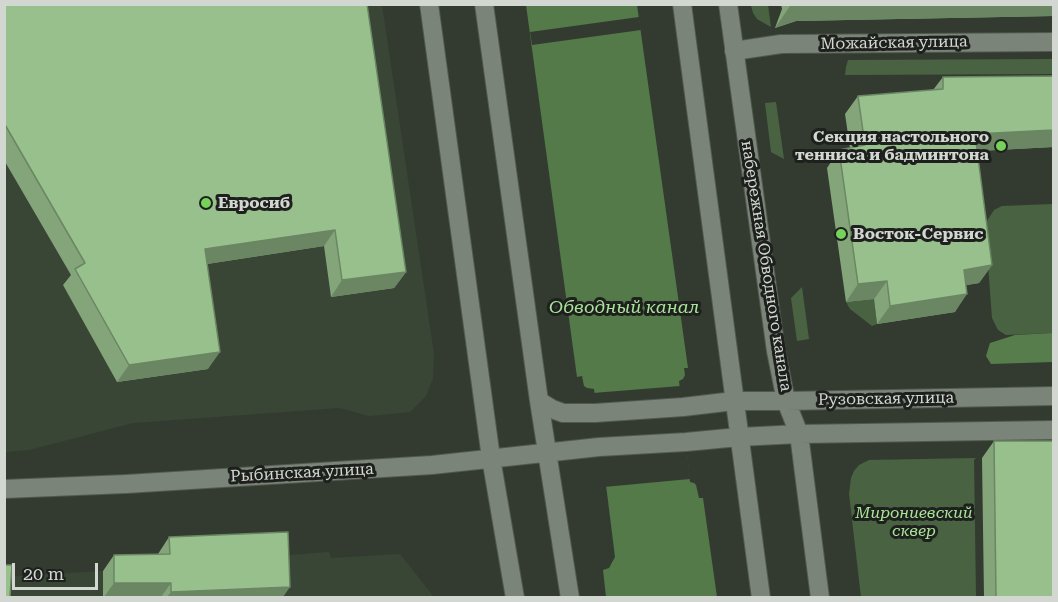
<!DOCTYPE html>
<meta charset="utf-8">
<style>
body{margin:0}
#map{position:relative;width:1058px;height:602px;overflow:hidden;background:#333b30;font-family:"Roboto Serif",serif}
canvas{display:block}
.frame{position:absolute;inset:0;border:6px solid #d2d7d1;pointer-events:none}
.scale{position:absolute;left:12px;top:563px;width:86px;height:27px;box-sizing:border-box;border:3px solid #d2d7d1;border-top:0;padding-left:8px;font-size:18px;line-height:21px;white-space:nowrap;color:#d2d7d1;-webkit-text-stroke:4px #1d201c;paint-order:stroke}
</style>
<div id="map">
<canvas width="1058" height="602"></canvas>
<div class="frame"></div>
<div class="scale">20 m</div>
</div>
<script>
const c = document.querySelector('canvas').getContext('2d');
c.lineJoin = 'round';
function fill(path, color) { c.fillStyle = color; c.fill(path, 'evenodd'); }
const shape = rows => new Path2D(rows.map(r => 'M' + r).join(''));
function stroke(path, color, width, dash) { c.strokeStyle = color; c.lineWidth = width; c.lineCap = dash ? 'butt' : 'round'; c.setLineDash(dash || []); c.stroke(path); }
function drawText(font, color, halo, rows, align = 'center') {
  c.font = font + ' "Roboto Serif",serif'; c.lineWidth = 6; c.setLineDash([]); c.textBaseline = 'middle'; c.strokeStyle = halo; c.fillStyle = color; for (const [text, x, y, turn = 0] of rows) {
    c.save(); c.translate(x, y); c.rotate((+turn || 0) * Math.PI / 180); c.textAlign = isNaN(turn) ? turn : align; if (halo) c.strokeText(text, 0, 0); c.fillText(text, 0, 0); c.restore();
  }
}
fill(shape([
 [5,5,382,5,434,354,433,378,426,396,410,412,369,416,339,408,133,423,29,450,5,452],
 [277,548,278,556,329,552,331,558,400,554,434,597,5,598,5,577,103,571,137,570,159,568,158,553]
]), '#394636');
fill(shape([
 [751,5,768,5,771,27,757,19,753,13],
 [1053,59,1053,74,845,75,846,67,848,60],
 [776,102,784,159,771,152,765,103],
 [1053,204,1053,333,1006,335,998,330,992,318,985,224,994,210,1002,206],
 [802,287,809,339,797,341,791,298],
 [874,299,877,324,872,326,850,309,846,302],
 [976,458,974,460,976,597,861,597,849,494,851,478,854,471,859,465,869,460]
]), '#496342');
fill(shape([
 [1053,333,1053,362,991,364,986,356,990,343,1015,335]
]), '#587d4d');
fill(shape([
 [526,5,637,5,688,368,684,368,685,375,683,379,679,381,690,482,694,483,696,485,699,498,703,498,717,597,606,597,603,570,609,568,615,557,594,389,587,388,584,386,582,376,577,377]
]), '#547a4a');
fill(shape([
 [639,17,641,30,532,45,530,32],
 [680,386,690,479,604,487,593,393]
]), '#333b30');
const street = shape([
 [734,51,781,44,1054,42]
]);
const secondary = shape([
 [429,4,491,458,515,598],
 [484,4,539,401,570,598],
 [682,4,761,598],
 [728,4,776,351,786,401,799,434,820,598],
 [539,401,552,409,563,413,595,413,683,407,734,401,786,401,1054,396],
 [4,489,126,484,432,465,599,447,686,442,739,437,799,434,1054,430]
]);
stroke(street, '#515850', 20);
stroke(secondary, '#515850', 20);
stroke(street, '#7b8478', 18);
stroke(secondary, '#7b8478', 18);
fill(shape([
 [4,4,406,272,394,288,331,297,324,246,207,264,208,369,117,382,63,285,71,275,4,160],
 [781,4,1053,4,1053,16,796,21,775,28,782,9],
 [1053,76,1053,147,977,151,992,265,979,283,966,285,955,312,877,324,874,299,846,302,827,168,839,150,850,148,845,114,858,96,933,90,943,77],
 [994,441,1053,597,984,597,982,458],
 [169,537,283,597,103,597,103,571,114,555,158,554]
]), '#83a579');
fill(shape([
 [794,4,1053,4,1053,16,796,21,775,28,790,6],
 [1053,130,1053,147,962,152,975,134],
 [335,230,324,246,194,266,205,249],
 [992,265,979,283,951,288,964,270],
 [406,272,394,288,331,297,342,280],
 [887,281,874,299,846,302,858,284],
 [967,294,955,312,877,324,890,306],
 [220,352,208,369,117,382,129,365],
 [114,583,171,583,161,597,104,597],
 [290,587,283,597,167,597,171,592]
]), '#6a8663');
const building = shape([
 [4,4,367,4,406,272,342,280,335,230,205,249,220,352,129,365,75,269,85,263,4,123,4,4],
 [1053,76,1053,130,975,134,992,265,964,270,967,294,890,306,887,281,858,284,839,150,865,145,858,96,943,89,943,77,1053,76],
 [994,441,1053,441,1053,597,996,597,994,441],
 [288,532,290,587,171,592,171,583,114,583,114,555,170,554,169,537,288,532],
 [4,565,12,565,10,597,4,597,4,565]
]);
fill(building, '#98c08d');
stroke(building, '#6a8663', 1.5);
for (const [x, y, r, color] of [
 [1001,146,6,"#76d25a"],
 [206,203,6,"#76d25a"],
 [841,234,6,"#76d25a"]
]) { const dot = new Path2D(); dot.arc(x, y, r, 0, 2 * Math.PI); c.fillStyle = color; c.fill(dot); stroke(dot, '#1d201c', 2); }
drawText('16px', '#d2d7d1', '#1d201c', [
 ["Можайская улица",894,43,-1],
 ["набережная Обводного канала",766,266,81],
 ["Рузовская улица",886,399,-1],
 ["Рыбинская улица",302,473,-3]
]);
drawText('bold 16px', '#d2d7d1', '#1d201c', [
 ["Секция настольного",989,137,"right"],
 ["тенниса и бадминтона",989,155,"right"],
 ["Евросиб",218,203],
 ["Восток-Сервис",853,234]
], 'left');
drawText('italic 16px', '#aae39a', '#1d201c', [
 ["Мирониевский",914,513],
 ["сквер",914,531]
]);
drawText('italic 18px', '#aae39a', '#1d201c', [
 ["Обводный канал",624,308]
]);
</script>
